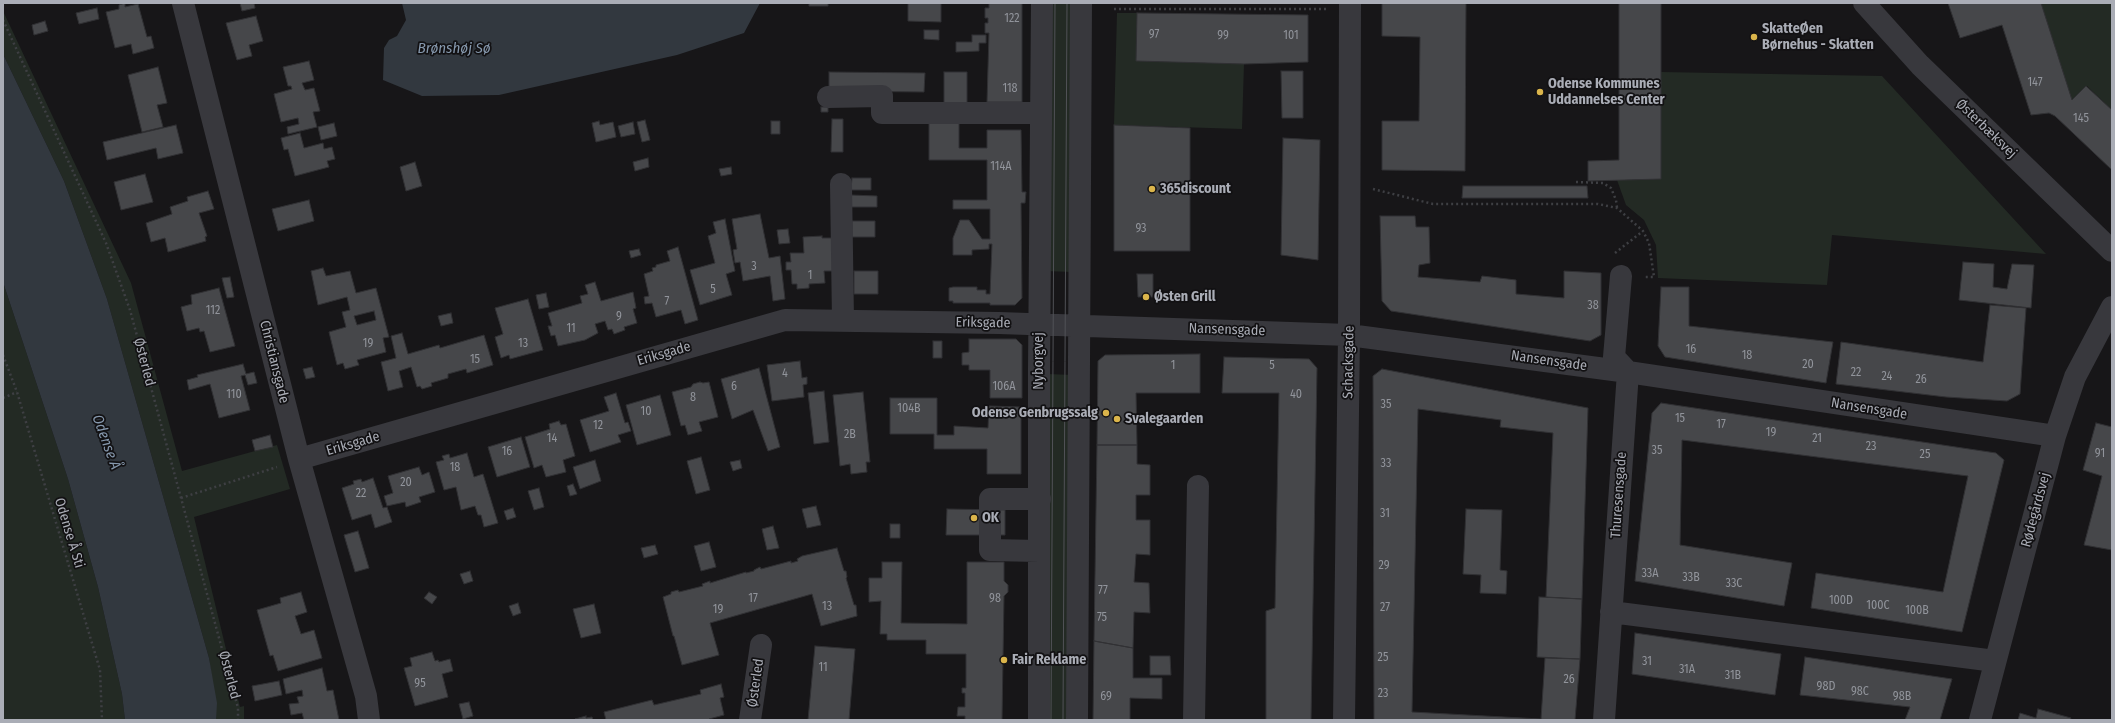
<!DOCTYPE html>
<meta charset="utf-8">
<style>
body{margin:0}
#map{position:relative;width:2115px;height:723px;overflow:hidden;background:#171618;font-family:"Fira Sans Condensed",sans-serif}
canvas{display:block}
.frame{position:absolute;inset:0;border:4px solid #aaadb6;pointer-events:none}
</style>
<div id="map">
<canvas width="2115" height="723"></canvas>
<div class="frame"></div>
</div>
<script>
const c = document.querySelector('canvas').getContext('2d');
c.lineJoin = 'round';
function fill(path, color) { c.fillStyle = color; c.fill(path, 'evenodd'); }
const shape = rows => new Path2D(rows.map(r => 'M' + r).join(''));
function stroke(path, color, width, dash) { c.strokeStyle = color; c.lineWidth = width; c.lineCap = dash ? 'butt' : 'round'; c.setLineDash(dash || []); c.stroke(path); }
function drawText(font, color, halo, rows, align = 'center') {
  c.font = font + ' "Fira Sans Condensed",sans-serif'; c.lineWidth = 3.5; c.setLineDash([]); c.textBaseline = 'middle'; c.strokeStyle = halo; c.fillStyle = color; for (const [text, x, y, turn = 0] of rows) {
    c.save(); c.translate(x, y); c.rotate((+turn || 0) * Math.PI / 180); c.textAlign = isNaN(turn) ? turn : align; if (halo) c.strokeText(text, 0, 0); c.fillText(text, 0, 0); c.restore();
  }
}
fill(shape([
 [1047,3,1074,3,1072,272,1045,271],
 [2041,3,2112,3,2112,110,2087,86,2072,100],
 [3,11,131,283,182,471,277,445,290,489,194,517,240,707,244,706,244,720,216,720,209,658,107,299,64,181,3,54],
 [1117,13,1137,13,1136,61,1244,64,1242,129,1114,125],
 [1661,72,1882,76,2046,254,1832,235,1827,285,1658,278,1656,245,1644,220,1626,205,1617,180,1661,179],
 [3,282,68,479,98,587,122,694,125,720,3,720],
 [1047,374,1073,375,1071,720,1044,720]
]), '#232a24');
fill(shape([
 [402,3,760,3,744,33,677,55,499,95,422,96,383,80,384,48,389,40,397,36,406,20],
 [3,54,64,181,107,299,209,658,217,703,216,720,125,720,122,694,98,587,68,479,3,282]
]), '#32383f');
const building = shape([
 [125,3,125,7,138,4,147,37,151,36,154,48,133,54,131,44,115,48,106,12,119,9,119,5,125,3],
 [240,3,254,3,255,8,242,11,240,3],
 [809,3,828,3,828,6,809,6,809,3],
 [908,3,941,3,941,22,908,21,908,3],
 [989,3,1022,3,1022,102,987,102,989,33,985,33,985,23,988,23,988,18,985,18,985,8,989,8,989,3],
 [1382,3,1466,3,1465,171,1382,170,1382,121,1419,121,1420,37,1382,36,1382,3],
 [1619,3,1661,3,1661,179,1588,181,1588,161,1619,160,1619,3],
 [1948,3,2041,3,2072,100,2086,86,2112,110,2112,170,2055,116,2049,113,2031,115,2002,25,1960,38,1948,3],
 [97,8,99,19,79,24,76,13,97,8],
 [1137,13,1308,15,1308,62,1244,64,1136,61,1137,13],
 [256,16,263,41,249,45,252,56,237,60,226,23,256,16],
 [45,21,48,31,34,35,32,25,45,21],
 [924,30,939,30,939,40,924,39,924,30],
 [972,35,986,35,986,43,979,43,979,51,956,52,956,42,972,42,972,35],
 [309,61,314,80,302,83,305,90,314,88,320,111,313,112,317,127,288,134,287,127,299,124,298,118,281,122,274,94,292,89,291,86,288,86,283,67,309,61],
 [158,67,167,103,157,105,163,127,142,132,128,75,158,67],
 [1281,71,1303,71,1303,118,1282,118,1281,71],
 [829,72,925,73,924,92,829,91,829,72],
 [944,72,967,72,967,109,944,109,944,72],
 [821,107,828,107,828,112,821,112,821,107],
 [929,118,959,118,959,148,987,148,987,130,1021,130,1022,192,1026,192,1025,203,1021,203,1022,298,1015,305,990,305,990,303,953,303,953,301,949,301,949,288,953,287,977,287,977,290,986,290,986,294,990,294,992,244,989,244,989,249,972,250,972,255,953,255,953,238,960,220,969,220,982,239,990,239,990,209,953,209,953,200,987,200,987,160,929,160,929,118],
 [832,119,843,119,843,152,831,152,832,119],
 [645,120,650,140,642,142,637,122,645,120],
 [599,121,600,125,613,122,616,137,596,142,592,123,599,121],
 [771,121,780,121,780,134,771,134,771,121],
 [633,122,635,134,621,137,618,126,633,122],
 [334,123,337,136,321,140,318,127,334,123],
 [176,125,183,153,158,159,156,148,107,160,103,142,176,125],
 [1114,125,1190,128,1190,251,1114,251,1114,125],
 [300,133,304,148,323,143,324,149,332,147,335,159,327,161,329,167,295,176,288,149,284,150,281,138,300,133],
 [1283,138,1320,140,1318,260,1281,255,1283,138],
 [648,158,649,167,635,171,633,162,648,158],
 [415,162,422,186,406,191,400,167,415,162],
 [731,167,732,174,721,176,719,169,731,167],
 [145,174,153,202,121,210,114,182,145,174],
 [852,178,871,178,871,190,851,190,852,178],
 [1463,186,1587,186,1588,198,1462,198,1463,186],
 [208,191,214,209,199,213,207,236,205,237,206,241,168,252,165,238,151,242,146,223,172,214,170,207,188,201,187,197,208,191],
 [851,195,877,196,877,207,851,207,851,195],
 [309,200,314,221,278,231,272,209,309,200],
 [760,214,769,258,780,256,785,299,773,301,770,276,743,281,740,262,735,263,733,250,737,249,732,219,760,214],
 [1380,216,1415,216,1416,227,1429,227,1430,263,1419,265,1418,277,1480,282,1482,276,1516,280,1516,294,1564,298,1564,271,1601,273,1601,335,1590,341,1391,311,1382,301,1380,216],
 [725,219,735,271,726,274,732,295,700,305,690,270,715,263,708,236,716,233,713,222,725,219],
 [852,221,875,221,875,237,852,237,852,221],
 [788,229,790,243,779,244,777,230,788,229],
 [822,236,822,238,832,238,834,271,824,271,825,283,809,284,809,288,797,289,797,284,792,284,791,270,786,270,786,262,791,262,790,253,804,253,803,237,822,236],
 [678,247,698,320,685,324,681,310,656,317,652,303,645,304,644,297,649,296,644,274,653,271,652,268,656,267,656,265,670,261,667,251,678,247],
 [639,249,641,255,631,258,629,251,639,249],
 [1963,262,1994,264,1993,287,2007,289,2012,264,2034,265,2031,308,1959,300,1963,262],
 [323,268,326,276,350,271,356,293,376,288,389,337,383,338,386,352,357,360,359,365,345,369,343,363,337,365,329,332,346,327,342,312,350,310,347,297,318,305,311,271,323,268],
 [374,311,376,320,357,325,354,316,374,311],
 [854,271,878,271,878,294,854,294,854,271],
 [1137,274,1153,274,1153,297,1138,297,1137,274],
 [230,277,234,297,227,298,222,278,230,277],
 [595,282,601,301,633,292,636,308,633,309,637,323,624,327,625,330,614,334,612,329,608,330,605,321,595,324,598,333,585,340,558,346,555,335,551,336,548,326,552,326,548,313,582,303,580,296,588,294,585,285,595,282],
 [1661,287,1689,287,1689,326,1833,342,1826,383,1665,357,1658,346,1661,287],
 [219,288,235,346,210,352,204,331,200,332,199,328,187,331,181,307,192,304,191,295,219,288],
 [546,293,549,307,539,309,536,295,546,293],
 [528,299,543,350,510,359,509,355,501,358,495,337,503,334,495,308,528,299],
 [1990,305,2026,308,2020,394,2007,401,1946,397,1836,384,1841,342,1983,362,1990,305],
 [451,313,453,323,441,326,438,316,451,313],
 [402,333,408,354,439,345,440,348,484,335,493,365,467,373,466,369,448,374,448,378,431,383,432,386,422,389,420,386,417,387,411,367,399,371,403,387,388,391,381,362,396,358,391,336,402,333],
 [969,339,1016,339,1022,345,1022,398,990,398,990,370,969,370,969,365,962,365,962,353,969,352,969,339],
 [933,341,942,341,942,358,933,358,933,341],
 [1200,354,1200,393,1136,393,1137,445,1097,445,1098,361,1105,355,1200,354],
 [1224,357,1309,359,1317,368,1311,720,1266,720,1266,611,1275,608,1279,393,1222,393,1224,357],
 [800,361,802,378,807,377,807,384,803,385,804,397,772,401,767,365,800,361],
 [243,364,246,374,254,372,257,383,248,385,245,375,241,376,250,410,219,418,210,384,189,390,187,380,198,377,197,375,243,364],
 [312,367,315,377,306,379,303,369,312,367],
 [759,368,780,447,768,451,753,410,732,419,721,379,759,368],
 [1382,369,1588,408,1582,599,1546,597,1553,433,1500,427,1501,420,1418,409,1412,712,1541,719,1545,658,1580,659,1575,720,1374,720,1373,376,1382,369],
 [700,382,703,383,709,382,718,417,699,422,702,431,688,435,685,425,681,426,672,392,691,387,693,384,700,382],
 [824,391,829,442,814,444,808,393,824,391],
 [863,392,870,462,866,462,867,472,851,474,850,464,840,466,833,395,863,392],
 [616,393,625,423,628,422,631,431,618,435,621,442,590,452,580,420,609,411,604,397,616,393],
 [660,395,671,435,637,445,626,405,660,395],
 [890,398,937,398,937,435,954,435,954,426,988,428,989,406,1021,407,1021,474,987,474,987,449,934,449,934,434,890,434,890,398],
 [1661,403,1996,453,2004,460,1962,632,1811,608,1816,573,1943,592,1968,476,1682,440,1680,545,1792,563,1784,606,1635,581,1652,413,1661,403],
 [559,421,561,425,566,424,575,456,563,460,566,472,546,477,542,465,534,468,525,437,550,429,549,424,559,421],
 [2096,423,2112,427,2112,550,2084,545,2102,476,2083,470,2096,423],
 [270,435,273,447,255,451,252,440,270,435],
 [521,437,530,467,497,477,488,447,521,437],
 [1097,445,1137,445,1137,464,1150,465,1150,495,1136,495,1136,520,1150,520,1150,555,1136,554,1134,582,1149,583,1150,613,1134,612,1133,648,1094,641,1097,445],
 [467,453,474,477,483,474,498,523,484,527,481,515,478,515,475,506,461,510,456,487,444,490,436,462,444,460,442,456,449,454,450,458,467,453],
 [701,457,710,490,696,494,687,461,701,457],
 [595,460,601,481,580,489,573,467,595,460],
 [740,460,742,468,733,471,730,462,740,460],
 [419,467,422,475,429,472,435,492,419,497,421,502,406,507,405,502,387,506,384,496,393,493,388,476,419,467],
 [373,478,383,508,387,507,392,522,375,528,371,514,352,520,342,488,354,484,353,481,361,479,362,482,373,478],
 [573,484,577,494,570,496,567,486,573,484],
 [539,488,544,507,534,510,528,491,539,488],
 [816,506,821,525,807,528,802,509,816,506],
 [513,508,516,517,507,520,504,511,513,508],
 [947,509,1005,510,1005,535,946,535,947,509],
 [1466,509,1502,510,1500,570,1507,571,1506,594,1480,593,1481,575,1463,574,1466,509],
 [890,524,900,524,900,538,890,538,890,524],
 [773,526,779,548,767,550,762,529,773,526],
 [358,531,369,568,355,572,344,535,358,531],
 [709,542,716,567,701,571,694,546,709,542],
 [655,545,658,554,644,558,641,548,655,545],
 [837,548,844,571,846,571,847,577,846,578,854,605,856,605,857,616,821,626,812,594,710,623,719,655,682,665,674,636,673,636,663,597,671,594,671,592,678,590,679,592,703,586,702,584,710,581,710,583,746,572,746,573,754,571,754,570,760,567,761,569,791,561,791,563,798,561,797,559,802,556,837,548],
 [882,562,902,562,901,623,967,624,967,562,1004,562,1004,581,1008,585,1008,592,1004,596,1002,720,965,720,965,716,957,716,958,707,965,707,965,693,962,693,962,688,966,688,966,654,926,654,926,640,887,640,887,634,880,634,881,601,869,602,869,578,882,578,882,562],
 [470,571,473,581,464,584,460,574,470,571],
 [301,592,307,612,295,616,301,634,314,630,322,658,278,671,273,655,270,656,257,610,281,603,280,598,301,592],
 [429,592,437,597,432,604,424,598,429,592],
 [1539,597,1582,599,1580,659,1537,657,1539,597],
 [518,603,521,613,513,616,509,606,518,603],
 [594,604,601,633,581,638,573,609,594,604],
 [1635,633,1781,654,1775,695,1632,674,1635,633],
 [1094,641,1133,648,1133,678,1162,678,1162,699,1130,698,1130,720,1093,720,1094,641],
 [815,646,855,649,849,720,808,720,815,646],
 [432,652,435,661,438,660,439,662,450,659,453,671,442,674,448,697,415,706,404,668,412,666,410,658,432,652],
 [1150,656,1170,656,1171,675,1150,675,1150,656],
 [1805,657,1952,679,1940,720,1905,720,1910,707,1800,695,1805,657],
 [322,668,327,691,333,690,339,720,304,720,302,713,291,715,289,704,299,703,297,697,303,696,302,690,286,694,283,679,322,668],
 [279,681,282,695,255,701,252,686,279,681],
 [721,684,724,697,720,698,724,715,709,719,709,720,606,720,604,712,652,700,654,705,701,694,700,690,721,684],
 [469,702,473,716,463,719,459,704,469,702],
 [2038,709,2071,718,2070,720,2018,720,2020,713,2036,718,2038,709],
 [586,716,586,718,592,717,593,720,575,719,586,716]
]);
fill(building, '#46474a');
stroke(building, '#313134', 1);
stroke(shape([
 [1114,9,1328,9],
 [3,20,106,243,130,310,238,708,238,720],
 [1576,182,1603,183,1611,188,1616,200,1617,208],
 [1373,189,1433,204,1598,204,1617,208,1643,231,1649,243,1654,277,1644,277],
 [1615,253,1643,231],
 [3,355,17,392,100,670,102,720],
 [3,398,17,392],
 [181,498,277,467]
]), '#3e3f43', 2.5, [2, 3]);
stroke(shape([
 [183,3,299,459,366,696,369,720],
 [1864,3,1920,65,2112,251],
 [828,97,882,96,882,113,1041,113],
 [841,184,843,321],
 [299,459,785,320,999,323,1349,335,1628,372,2055,436],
 [1039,551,990,550,990,499,1040,499],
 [1611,612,1995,661],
 [750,720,761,645],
 [1039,720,1039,369,1042,3],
 [1077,720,1081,3],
 [1194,720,1198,486],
 [1344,720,1349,335,1350,3],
 [1604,720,1628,372,1614,357,1621,276],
 [1980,720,2055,436,2075,377,2112,307]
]), '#38383d', 22);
stroke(shape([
 [1051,720,1055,3],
 [1063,720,1067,3]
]), '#515257', 1);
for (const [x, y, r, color] of [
 [1754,37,4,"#dbb54b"],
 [1540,92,4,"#dbb54b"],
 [1152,189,4,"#dbb54b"],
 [1146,297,4,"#dbb54b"],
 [1106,413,4,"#dbb54b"],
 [1117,419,4,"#dbb54b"],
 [974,518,4,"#dbb54b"],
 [1004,660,4,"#dbb54b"]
]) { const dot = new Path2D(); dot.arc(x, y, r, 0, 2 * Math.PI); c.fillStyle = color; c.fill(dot); stroke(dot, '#121113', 1.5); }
drawText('12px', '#91949b', null, [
 ["122",1012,19],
 ["97",1154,35],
 ["99",1223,36],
 ["101",1291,36],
 ["147",2035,83],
 ["118",1010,89],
 ["145",2081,119],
 ["114A",1001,167],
 ["93",1141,229],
 ["3",754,267],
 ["1",810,276],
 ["5",713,290],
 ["7",667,302],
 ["38",1593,306],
 ["112",213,311],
 ["9",619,317],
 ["11",571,329],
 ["19",368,344],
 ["13",523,344],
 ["16",1691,350],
 ["18",1747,356],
 ["15",475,360],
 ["20",1808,365],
 ["1",1173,366],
 ["5",1272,366],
 ["22",1856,373],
 ["4",785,374],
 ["24",1887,377],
 ["26",1921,380],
 ["6",734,387],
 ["106A",1004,387],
 ["110",234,395],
 ["40",1296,395],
 ["8",693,398],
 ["35",1386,405],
 ["104B",909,409],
 ["10",646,412],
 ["15",1680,419],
 ["17",1721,425],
 ["12",598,426],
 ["19",1771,433],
 ["2B",850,435],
 ["14",552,439],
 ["21",1817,439],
 ["23",1871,447],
 ["35",1657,451],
 ["16",507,452],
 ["91",2100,454],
 ["25",1925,455],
 ["33",1386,464],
 ["18",455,468],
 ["20",406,483],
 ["22",361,494],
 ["31",1385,514],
 ["29",1384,566],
 ["33A",1650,574],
 ["33B",1691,578],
 ["33C",1734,584],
 ["77",1103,591],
 ["17",753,599],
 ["98",995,599],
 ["100D",1841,601],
 ["100C",1878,606],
 ["13",827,607],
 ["27",1385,608],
 ["19",718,610],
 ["100B",1917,611],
 ["75",1102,618],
 ["25",1383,658],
 ["31",1647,662],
 ["11",823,668],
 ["31A",1687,670],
 ["31B",1733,676],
 ["26",1569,680],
 ["95",420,684],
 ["98D",1826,687],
 ["98C",1860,692],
 ["23",1383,694],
 ["69",1106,697],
 ["98B",1902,697]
]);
drawText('bold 14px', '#aaadb6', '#121113', [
 ["SkatteØen",1762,29],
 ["Børnehus - Skatten",1762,45],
 ["Odense Kommunes",1548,84],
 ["Uddannelses Center",1548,100],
 ["365discount",1160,189],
 ["Østen Grill",1154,297],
 ["Odense Genbrugssalg",1098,413,"right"],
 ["Svalegaarden",1125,419],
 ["OK",982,518],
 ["Fair Reklame",1012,660]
], 'left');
drawText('14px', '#aaadb6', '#121113', [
 ["Østerbæksvej",1986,129,44],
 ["Eriksgade",983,323,1],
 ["Nansensgade",1227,330,2],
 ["Eriksgade",664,354,-16],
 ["Nyborgvej",1039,361,-90],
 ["Nansensgade",1549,361,8],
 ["Østerled",144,362,75],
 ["Christiansgade",274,362,76],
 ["Schacksgade",1349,362,-89],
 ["Nansensgade",1869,409,9],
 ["Eriksgade",353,444,-16],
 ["Thuresensgade",1619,495,-86],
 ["Rødegårdsvej",2036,510,-75],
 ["Odense Å Sti",69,533,73],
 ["Østerled",229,675,75],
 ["Østerled",756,683,-82]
]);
drawText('italic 15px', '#8698ad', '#121113', [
 ["Brønshøj Sø",454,49],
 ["Odense Å",106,442,70]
]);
</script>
